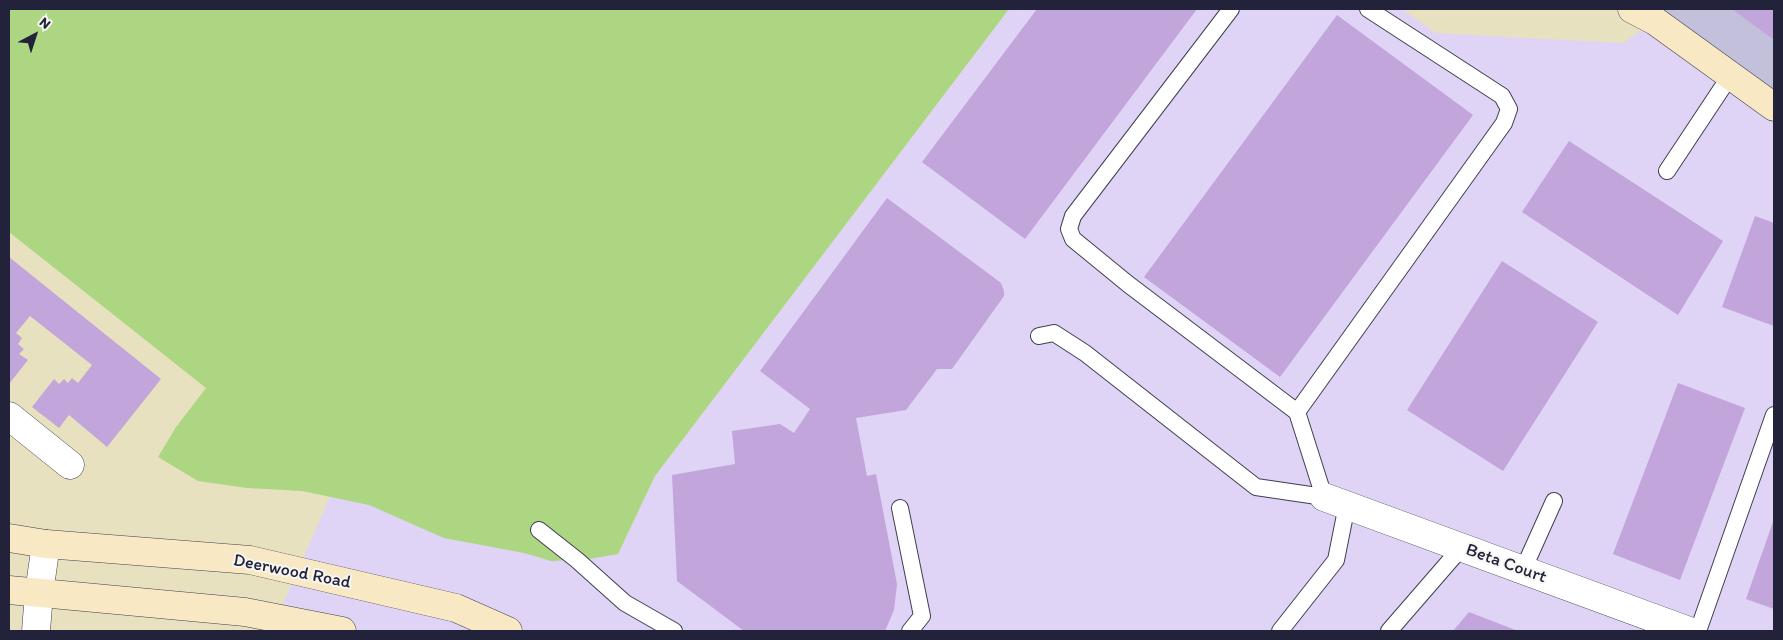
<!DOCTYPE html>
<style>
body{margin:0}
#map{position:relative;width:1783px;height:640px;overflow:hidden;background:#e8e1c0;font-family:Itim,sans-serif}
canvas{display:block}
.frame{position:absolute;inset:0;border:10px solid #22223b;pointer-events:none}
.north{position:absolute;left:10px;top:10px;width:50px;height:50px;-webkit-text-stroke:4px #f6f6f2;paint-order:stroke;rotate:40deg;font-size:14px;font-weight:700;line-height:20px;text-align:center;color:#22223b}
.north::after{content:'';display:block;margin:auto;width:18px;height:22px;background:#22223b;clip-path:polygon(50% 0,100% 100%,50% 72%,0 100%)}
</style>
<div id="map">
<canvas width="1783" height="640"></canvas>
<div class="frame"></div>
<div class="north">N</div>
</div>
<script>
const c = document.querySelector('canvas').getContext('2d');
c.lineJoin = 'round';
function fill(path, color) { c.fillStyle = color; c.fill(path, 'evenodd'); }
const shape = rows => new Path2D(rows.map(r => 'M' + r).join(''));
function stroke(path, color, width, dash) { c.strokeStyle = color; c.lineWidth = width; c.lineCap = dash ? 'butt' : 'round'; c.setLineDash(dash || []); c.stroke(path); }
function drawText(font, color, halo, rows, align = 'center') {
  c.font = font + ' Itim,sans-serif'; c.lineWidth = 4; c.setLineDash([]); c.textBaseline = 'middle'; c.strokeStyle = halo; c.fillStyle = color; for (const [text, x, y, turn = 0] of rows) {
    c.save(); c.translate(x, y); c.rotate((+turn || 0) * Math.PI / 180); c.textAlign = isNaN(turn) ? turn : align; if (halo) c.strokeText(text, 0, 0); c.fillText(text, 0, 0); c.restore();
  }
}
fill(shape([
 [1009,9,1402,9,1436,33,1623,43,1655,21,1774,107,1774,631,271,631,334,488,618,554,655,476]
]), '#dfd4f5');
fill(shape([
 [1665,9,1774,9,1774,107,1655,21]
]), '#c3c0db');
fill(shape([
 [9,9,1009,9,655,476,618,554,589,559,551,561,524,553,444,538,369,505,302,491,247,488,198,481,158,457,176,427,206,388,9,232]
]), '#acd682');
fill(shape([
 [1037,9,1197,9,1025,239,922,162],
 [1732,9,1774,9,1774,40],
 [1337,15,1473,115,1280,377,1144,277],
 [1569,141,1723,241,1678,315,1522,212],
 [887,198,1001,283,1004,291,1004,296,952,369,937,369,906,410,856,418,867,476,876,474,897,584,894,610,885,631,744,631,677,581,672,475,735,464,732,431,780,424,794,433,810,409,760,371],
 [1755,216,1774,223,1774,326,1722,307],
 [9,257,161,379,107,447,69,415,59,428,32,407,54,379,59,384,64,379,68,383,72,378,78,383,92,365,30,316,16,333,22,338,18,344,24,349,19,354,28,360,9,384],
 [1502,261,1598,322,1503,471,1407,410],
 [1678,383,1745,408,1680,580,1613,554],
 [1774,519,1774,609,1746,599],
 [1469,612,1518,631,1453,631]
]), '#c2a5db');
const lane = shape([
 [1667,171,1730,76],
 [1039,336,1054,333,1085,353,1256,487,1324,497,1297,412,1128,284,1073,239,1069,229,1073,216,1231,9],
 [1297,412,1504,123,1509,109,1502,96,1368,9],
 [900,508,922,616,910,631],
 [539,530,577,560,625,603,674,631],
 [1523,570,1554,501],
 [1280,631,1336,560,1347,505],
 [1389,631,1461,548],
 [1698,631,1774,415]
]);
const street = shape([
 [9,416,70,465],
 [1324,497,1689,631],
 [36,631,39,593,46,544]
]);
const secondary = shape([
 [1632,9,1655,21,1774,107],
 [9,538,46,544,250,560,456,608,508,631],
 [9,590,245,612,342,631]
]);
stroke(lane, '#403f4f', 18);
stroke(street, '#403f4f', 29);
stroke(secondary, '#403f4f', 29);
stroke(lane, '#fff', 16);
stroke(street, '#fff', 28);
stroke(secondary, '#f8e8c3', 28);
drawText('18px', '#22223b', '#f6f6f2', [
 ["Beta Court",1506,564,20],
 ["Deerwood Road",292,572,11]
]);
</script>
